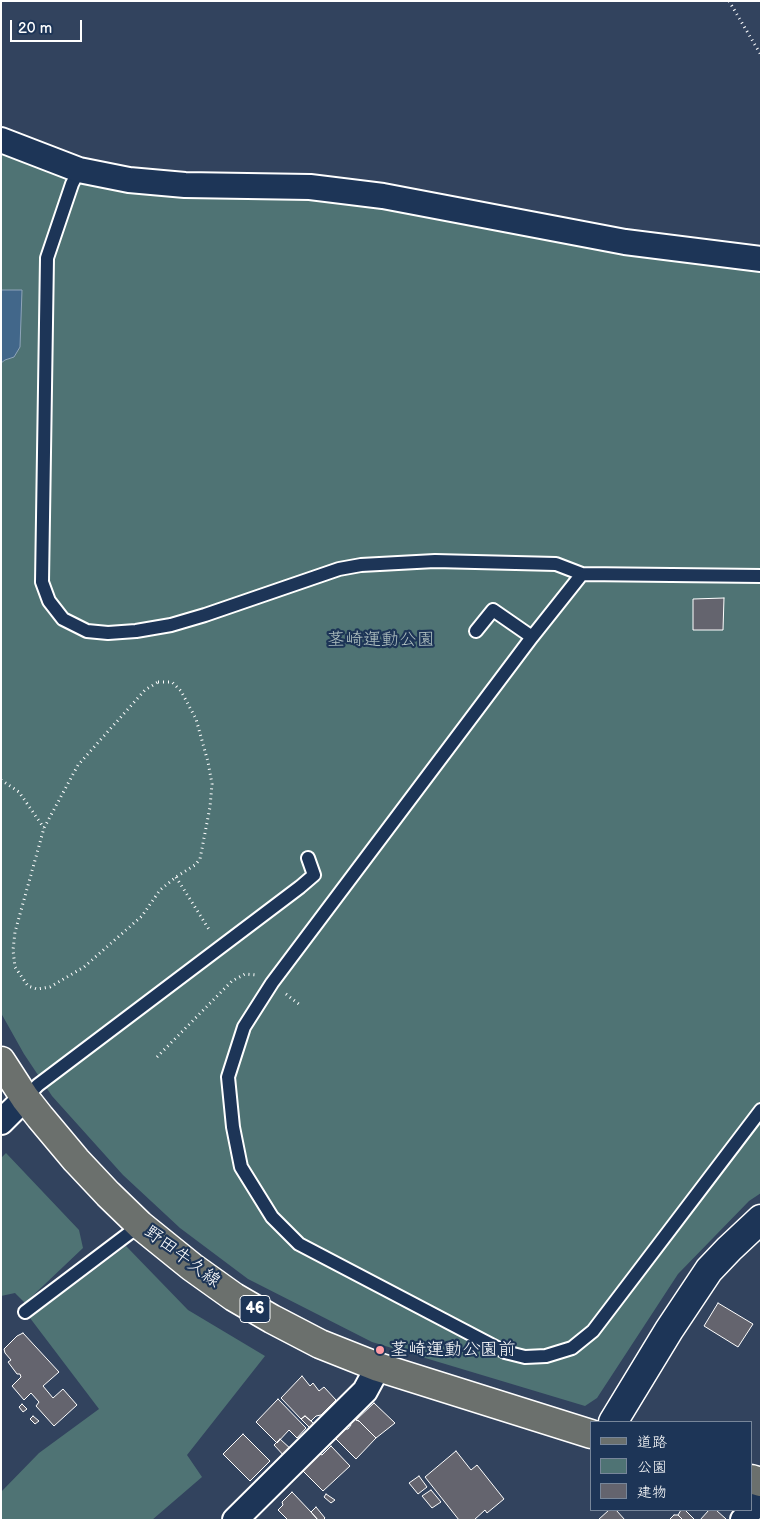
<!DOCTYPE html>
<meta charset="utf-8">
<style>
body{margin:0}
#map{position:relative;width:762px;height:1521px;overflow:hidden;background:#32435e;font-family:"Balsamiq Sans","Klee One",sans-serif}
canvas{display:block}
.frame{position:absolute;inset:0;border:2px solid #fff;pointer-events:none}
.legend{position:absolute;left:590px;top:1421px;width:162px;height:90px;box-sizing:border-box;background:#1d3557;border:1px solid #77869a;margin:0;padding:6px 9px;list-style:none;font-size:15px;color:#fff}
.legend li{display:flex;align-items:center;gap:10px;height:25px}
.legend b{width:25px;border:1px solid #77869a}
.scale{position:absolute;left:10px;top:20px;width:72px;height:22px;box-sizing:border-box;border:2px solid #fff;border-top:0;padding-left:6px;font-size:15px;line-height:18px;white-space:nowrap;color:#fff;-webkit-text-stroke:4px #1d3557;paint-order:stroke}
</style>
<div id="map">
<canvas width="762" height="1521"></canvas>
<div class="frame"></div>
<ul class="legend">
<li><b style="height:6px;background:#6b706d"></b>道路</li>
<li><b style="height:14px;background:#4f7374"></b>公園</li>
<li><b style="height:14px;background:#64646e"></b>建物</li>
</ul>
<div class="scale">20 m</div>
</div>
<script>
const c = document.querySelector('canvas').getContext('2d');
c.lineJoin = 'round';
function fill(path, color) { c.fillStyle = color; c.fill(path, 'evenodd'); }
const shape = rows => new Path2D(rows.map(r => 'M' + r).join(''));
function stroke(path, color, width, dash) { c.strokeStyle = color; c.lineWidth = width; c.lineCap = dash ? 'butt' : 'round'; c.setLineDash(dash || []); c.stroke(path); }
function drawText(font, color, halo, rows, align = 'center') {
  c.font = font + ' "Balsamiq Sans","Klee One",sans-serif'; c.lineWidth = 4.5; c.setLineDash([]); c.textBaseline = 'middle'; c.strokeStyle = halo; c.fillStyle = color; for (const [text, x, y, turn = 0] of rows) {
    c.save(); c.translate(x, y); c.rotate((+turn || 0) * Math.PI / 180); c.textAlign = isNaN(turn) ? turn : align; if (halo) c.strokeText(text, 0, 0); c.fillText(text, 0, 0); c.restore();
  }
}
fill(shape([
 [1,151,317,196,761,267,761,1193,749,1201,678,1274,597,1398,585,1406,372,1342,248,1279,180,1228,123,1175,52,1096,24,1054,1,1013],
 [6,1153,79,1230,83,1248,25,1303,15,1293,1,1296,1,1158],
 [126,1246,188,1310,265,1356,187,1455,202,1477,152,1520,1,1520,1,1492,39,1453,99,1409,30,1318]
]), '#4f7374');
const water = shape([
 [1,290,22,290,20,347,14,357,5,360,1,363,1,290]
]);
fill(water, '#42678a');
stroke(water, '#8ea4b9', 1);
const building = shape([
 [724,598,723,630,693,630,693,599,724,598],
 [718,1303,753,1324,738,1347,704,1326,718,1303],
 [23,1333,59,1372,43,1386,53,1398,63,1389,77,1405,54,1426,36,1406,39,1402,31,1393,24,1400,12,1386,21,1377,20,1374,17,1374,8,1362,11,1360,5,1353,4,1349,17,1336,23,1333],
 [302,1376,310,1386,313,1383,319,1391,324,1387,336,1400,321,1415,316,1416,311,1421,305,1416,301,1419,281,1398,302,1376],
 [278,1399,306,1428,297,1438,289,1430,277,1443,256,1422,278,1399],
 [374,1403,395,1423,376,1438,359,1421,356,1420,374,1403],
 [22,1404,27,1409,23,1412,19,1407,22,1404],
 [33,1416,39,1421,35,1424,30,1419,33,1416],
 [305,1416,318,1427,313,1431,301,1419,305,1416],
 [354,1419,359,1421,376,1438,356,1459,336,1439,346,1429,348,1429,351,1425,350,1423,354,1419],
 [243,1434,270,1461,250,1481,223,1454,243,1434],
 [280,1439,293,1451,286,1458,274,1445,280,1439],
 [331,1446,350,1466,323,1491,301,1469,318,1453,322,1455,331,1446],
 [456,1451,471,1470,477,1465,504,1499,487,1513,485,1510,474,1520,459,1520,425,1477,456,1451],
 [419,1476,427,1487,418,1494,409,1483,419,1476],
 [431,1490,441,1502,432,1508,422,1496,431,1490],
 [292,1492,311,1512,318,1520,288,1520,278,1510,283,1505,282,1502,292,1492],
 [326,1494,335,1500,331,1503,324,1497,326,1494],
 [316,1507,325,1518,323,1520,318,1520,311,1512,316,1507],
 [609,1510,616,1510,625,1520,598,1520,609,1510],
 [681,1510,685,1510,695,1520,683,1520,678,1515,681,1510],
 [709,1510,716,1510,726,1519,725,1520,700,1520,709,1510],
 [674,1515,678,1515,683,1520,669,1520,674,1515]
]);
fill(building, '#64646e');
stroke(building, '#fff', 1);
const service = shape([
 [79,170,72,184,47,258,42,582,49,601,63,619,87,631,108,633,136,631,171,625,205,615,339,569,361,565,435,561,556,564,582,574,761,576],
 [582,574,532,637,272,983,244,1027,228,1077,233,1127,241,1167,272,1217,299,1244,505,1352,525,1357,546,1356,572,1348,593,1331,761,1110],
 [476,631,493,610,532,637],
 [25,1098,38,1085,300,887,314,875,308,858],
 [25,1312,140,1225]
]);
const minor = shape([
 [1,140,79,170,129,180,185,185,310,187,383,196,625,242,761,259],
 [1,1122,25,1098],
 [235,1520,365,1391,378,1367],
 [743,1520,747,1516,761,1493]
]);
const tertiary = shape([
 [613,1422,669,1330,709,1270,729,1249,761,1219]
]);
const primary = shape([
 [1,1061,25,1098,40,1117,76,1160,108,1194,140,1225,192,1267,234,1297,272,1319,320,1344,378,1367,591,1434],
 [751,1479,761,1482]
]);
stroke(service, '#fff', 16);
stroke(minor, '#fff', 28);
stroke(tertiary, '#fff', 31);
stroke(primary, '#fff', 31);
stroke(shape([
 [729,1,761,55],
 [158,682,172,682,181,691,196,719,208,762,212,784,210,807,200,859,195,865,176,877,160,890,142,916,84,967,50,987,37,989,28,986,15,967,13,950,15,932,44,828,78,765,145,690,158,682],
 [1,780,19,792,44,828],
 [176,877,210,931],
 [286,994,300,1005],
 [157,1057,232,981,245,974,256,975]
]), '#fff', 3, [1, 4]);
stroke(service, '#1d3557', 12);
stroke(minor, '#1d3557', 24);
stroke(tertiary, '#1d3557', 28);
stroke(primary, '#6b706d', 28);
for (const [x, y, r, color] of [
 [380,1350,5,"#ff9aa2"]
]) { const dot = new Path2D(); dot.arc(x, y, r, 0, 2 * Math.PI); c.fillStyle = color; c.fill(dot); stroke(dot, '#1d3557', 2); }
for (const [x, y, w] of [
 [255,1309,30]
]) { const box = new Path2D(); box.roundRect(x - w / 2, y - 13.5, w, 27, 4); c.fillStyle = '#1d3557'; c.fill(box); stroke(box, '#fff', 1); }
drawText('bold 16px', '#fff', null, [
 ["46",255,1309]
]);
drawText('18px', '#b0c0c0', '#1d3557', [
 ["茎崎運動公園",381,640]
]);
drawText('18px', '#fff', '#1d3557', [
 ["野田牛久線",182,1257,37]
]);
drawText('18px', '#fff', '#1d3557', [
 ["茎崎運動公園前",390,1350]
], 'left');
</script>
